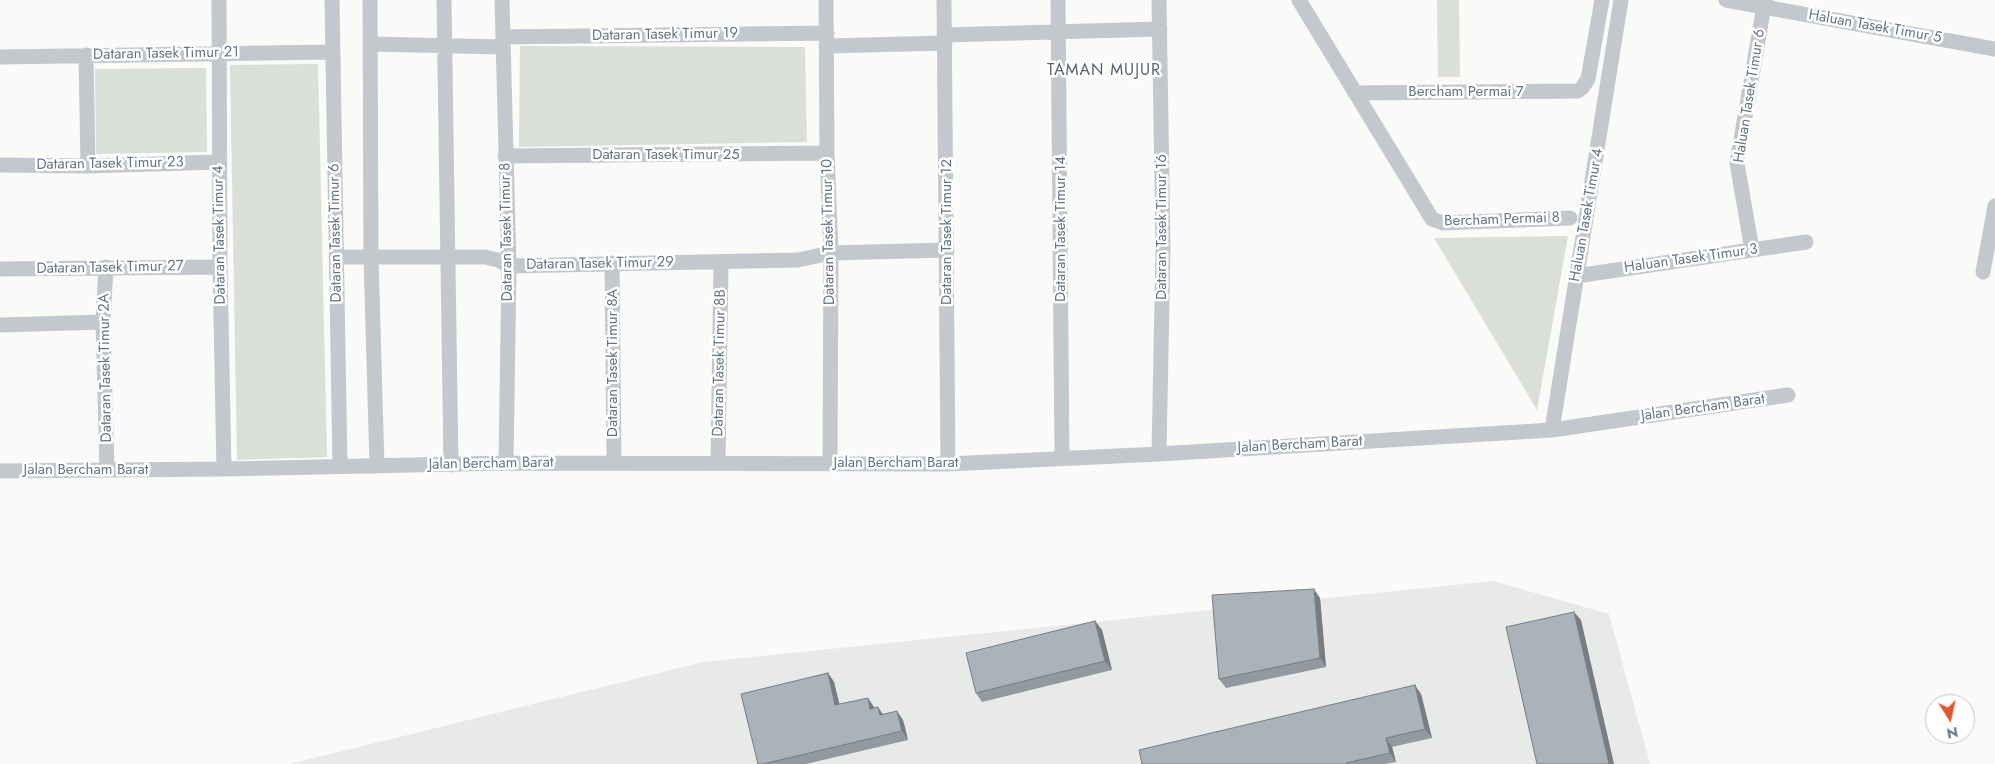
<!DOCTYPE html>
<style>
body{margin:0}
#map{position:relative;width:1995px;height:764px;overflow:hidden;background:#fafaf8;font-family:Jost,sans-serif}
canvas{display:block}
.north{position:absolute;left:1925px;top:694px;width:50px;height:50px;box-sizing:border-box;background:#fff;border:1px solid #c1c8cd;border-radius:50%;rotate:170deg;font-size:14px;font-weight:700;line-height:20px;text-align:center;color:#657683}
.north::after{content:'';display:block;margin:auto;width:18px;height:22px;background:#e4572e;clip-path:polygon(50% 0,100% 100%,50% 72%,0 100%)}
</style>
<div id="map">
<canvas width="1995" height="764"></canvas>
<div class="north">N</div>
</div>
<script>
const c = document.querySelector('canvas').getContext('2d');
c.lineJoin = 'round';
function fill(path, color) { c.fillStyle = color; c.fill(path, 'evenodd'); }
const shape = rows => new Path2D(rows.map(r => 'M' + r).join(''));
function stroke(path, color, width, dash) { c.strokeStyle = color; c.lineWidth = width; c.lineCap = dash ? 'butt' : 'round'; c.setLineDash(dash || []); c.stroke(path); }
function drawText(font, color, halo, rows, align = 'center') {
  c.font = font + ' Jost,sans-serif'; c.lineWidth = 5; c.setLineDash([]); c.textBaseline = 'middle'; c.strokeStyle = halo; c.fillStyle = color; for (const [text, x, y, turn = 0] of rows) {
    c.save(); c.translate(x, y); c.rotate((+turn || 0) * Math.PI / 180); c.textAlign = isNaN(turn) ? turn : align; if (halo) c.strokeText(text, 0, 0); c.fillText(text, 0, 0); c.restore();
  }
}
fill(shape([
 [1493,581,1609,614,1650,764,290,764,703,662]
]), '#e8e9e9');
fill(shape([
 [1437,0,1459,0,1460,77,1438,77],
 [520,46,805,47,807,142,519,147],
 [318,64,327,457,237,460,230,65],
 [206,68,207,152,96,154,95,69],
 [1568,236,1537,410,1434,238]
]), '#dadfd7');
stroke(shape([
 [219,0,220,267,224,469],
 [332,0,340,466],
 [370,0,371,257,377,466],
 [444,0,451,465],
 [502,0,509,266,506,463],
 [826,0,827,153,831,253,830,463],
 [944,0,948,464],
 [1058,0,1062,458],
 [1159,0,1163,248,1159,454],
 [1299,0,1432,219,1443,223,1570,218],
 [1726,0,1995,49],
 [945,35,1160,29],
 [503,37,827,33],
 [370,44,503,47],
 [827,46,945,43],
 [86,55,88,166],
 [0,57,332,52],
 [1355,93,1578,91,1582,88,1588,79,1602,0],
 [505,156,827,153],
 [0,165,88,166,219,162],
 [1752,250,1737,163,1765,0],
 [336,257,485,257,498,260,509,266,798,260,831,253,947,250],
 [612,263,614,463],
 [106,267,103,322,107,470],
 [0,269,220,267],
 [1983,272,1995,206],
 [1576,276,1806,242],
 [0,325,103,322],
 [1552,430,1621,0],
 [718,463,721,262],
 [0,471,224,469,506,463,948,464,1159,454,1552,430,1788,395]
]), '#c3c8cc', 15);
fill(shape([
 [1320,598,1326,667,1226,688,1219,679],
 [1095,621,1102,630,1112,670,982,702,976,693],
 [828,673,834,682,839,705,874,707,874,708,883,714,903,720,908,740,806,764,758,764],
 [1421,694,1432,738,1392,747,1396,762,1385,764,1142,764]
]), '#929a9f');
fill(shape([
 [1314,589,1320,598,1326,667,1320,658],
 [1574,612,1581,620,1614,764,1609,764],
 [1095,621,1102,630,1112,670,1105,661],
 [828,673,834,682,842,714,835,705],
 [1415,685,1421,694,1432,738,1425,729],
 [868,698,874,707,876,718,870,709],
 [878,707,884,716,880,715],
 [897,711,903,720,908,740,902,731],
 [1386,738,1392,747,1396,762,1390,753]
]), '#777d82');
const building = shape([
 [1314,589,1320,658,1219,679,1212,595,1314,589],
 [1574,612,1609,764,1537,764,1506,627,1574,612],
 [1095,621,1105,661,976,693,966,653,1095,621],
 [828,673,835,705,868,698,870,709,878,707,880,715,897,711,902,731,763,764,758,764,741,694,828,673],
 [1415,685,1425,729,1386,738,1390,753,1346,763,1347,764,1142,764,1139,750,1415,685]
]);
fill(building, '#aab3b9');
stroke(building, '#777d82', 1);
drawText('15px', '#657683', '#fff', [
 ["Haluan Tasek Timur 5",1875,27,10],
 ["Dataran Tasek Timur 19",665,35,-1],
 ["Dataran Tasek Timur 21",166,54,-1],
 ["Bercham Permai 7",1466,92],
 ["Haluan Tasek Timur 6",1750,96,-81],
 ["Dataran Tasek Timur 25",666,155],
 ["Dataran Tasek Timur 23",110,164,-1],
 ["Haluan Tasek Timur 4",1587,215,-80],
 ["Bercham Permai 8",1502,220,-2],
 ["Dataran Tasek Timur 16",1162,227,-90],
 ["Dataran Tasek Timur 14",1061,229,-90],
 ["Dataran Tasek Timur 8",507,232,-91],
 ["Dataran Tasek Timur 10",829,232,-91],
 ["Dataran Tasek Timur 12",947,232,-90],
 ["Dataran Tasek Timur 6",336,233,-91],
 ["Dataran Tasek Timur 4",220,235,-91],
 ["Haluan Tasek Timur 3",1691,259,-8],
 ["Dataran Tasek Timur 29",600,264,-1],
 ["Dataran Tasek Timur 27",110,268,-1],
 ["Dataran Tasek Timur 8A",613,363,-90],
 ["Dataran Tasek Timur 8B",720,363,-89],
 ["Dataran Tasek Timur 2A",106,368,-91],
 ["Jalan Bercham Barat",1703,408,-8],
 ["Jalan Bercham Barat",1300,445,-3],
 ["Jalan Bercham Barat",896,463],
 ["Jalan Bercham Barat",491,464,-1],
 ["Jalan Bercham Barat",86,470]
]);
c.letterSpacing = '1px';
drawText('16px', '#57646e', '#fff', [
 ["TAMAN MUJUR",1104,71]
]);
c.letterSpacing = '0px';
</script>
